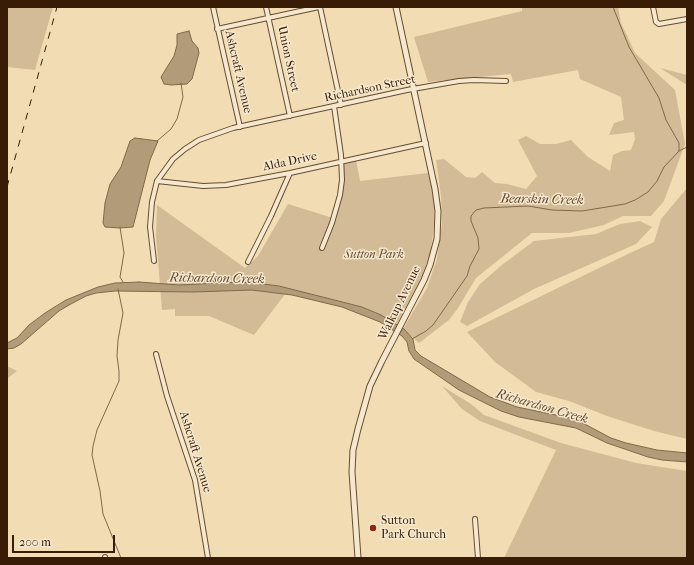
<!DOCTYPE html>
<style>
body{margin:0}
#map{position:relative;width:694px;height:565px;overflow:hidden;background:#f1dcb4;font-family:"IM FELL French Canon",serif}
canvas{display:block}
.frame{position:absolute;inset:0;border:8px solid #381c05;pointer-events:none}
.scale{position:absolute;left:12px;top:535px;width:103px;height:18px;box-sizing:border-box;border:2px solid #381c05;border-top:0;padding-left:5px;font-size:12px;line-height:14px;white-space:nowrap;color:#381c05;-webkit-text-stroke:3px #f6e8ce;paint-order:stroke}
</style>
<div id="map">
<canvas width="694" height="565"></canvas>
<div class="frame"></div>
<div class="scale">200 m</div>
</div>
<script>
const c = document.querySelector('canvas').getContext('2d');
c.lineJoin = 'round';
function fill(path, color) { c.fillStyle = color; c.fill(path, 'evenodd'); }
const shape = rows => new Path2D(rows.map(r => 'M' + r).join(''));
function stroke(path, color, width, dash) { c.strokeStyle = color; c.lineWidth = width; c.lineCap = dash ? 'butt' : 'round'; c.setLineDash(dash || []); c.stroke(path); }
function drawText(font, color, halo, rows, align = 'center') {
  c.font = font + ' "IM FELL French Canon",serif'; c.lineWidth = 3; c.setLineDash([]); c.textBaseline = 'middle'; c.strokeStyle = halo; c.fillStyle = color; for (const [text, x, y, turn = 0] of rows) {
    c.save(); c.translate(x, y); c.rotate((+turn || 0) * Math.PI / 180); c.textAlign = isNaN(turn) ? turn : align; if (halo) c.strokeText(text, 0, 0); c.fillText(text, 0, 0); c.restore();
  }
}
fill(shape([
 [7,7,53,7,35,70,7,67],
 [522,7,618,7,621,23,635,53,675,90,685,144,664,201,651,216,623,216,604,225,569,233,532,233,476,278,458,308,449,320,419,343,403,329,427,288,437,259,442,224,441,196,436,160,444,159,466,177,475,178,482,172,495,183,507,184,526,189,537,176,518,140,526,136,540,144,556,144,571,140,588,157,610,171,613,155,622,151,631,150,635,139,634,132,609,135,614,123,624,120,621,97,580,79,578,70,513,82,511,74,428,82,414,37,522,11],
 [660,68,687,75,687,85],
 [356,160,360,181,428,173,435,202,434,224,431,250,422,277,397,324,381,315,362,307,289,289,254,335,209,316,175,316,175,309,162,310,156,236,157,205,245,268,258,256,288,204,336,219,341,198,344,162],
 [687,188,687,439,654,431,607,416,569,401,536,392,495,362,467,332,630,253,654,242,661,219],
 [640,221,652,227,636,244,534,289,467,326,460,322,468,302,480,284,503,264,534,241,596,234,620,224],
 [7,366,17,371,7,379],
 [442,386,471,404,484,415,561,443,636,463,687,471,687,558,504,558,556,450,480,421,462,409]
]), '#d2bb96');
const water = shape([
 [189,31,192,41,198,48,199,53,192,79,187,84,171,85,164,84,161,77,174,56,177,45,177,34,189,31],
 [135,138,158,141,150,160,133,227,120,228,105,227,103,223,105,203,110,184,121,167,130,141,135,138],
 [139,282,179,285,240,282,263,284,279,286,362,307,381,315,404,329,413,339,415,350,421,356,490,397,517,407,575,419,611,438,626,443,657,450,687,453,687,462,662,460,648,457,607,443,576,428,519,417,501,411,459,390,427,368,414,359,409,351,407,342,402,336,380,322,342,307,292,295,252,290,193,292,115,291,96,293,86,296,69,305,59,311,21,344,14,348,7,349,7,343,17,338,29,325,45,313,66,300,98,287,115,283,139,282]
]);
fill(water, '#b29b78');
stroke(water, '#81684a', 1);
stroke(shape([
 [157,141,171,129,177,119,183,97,181,83],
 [679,151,687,147],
 [120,227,124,253,120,277,123,282],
 [118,289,123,313,118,340,117,356,119,371,119,381,97,430,93,446,92,455,100,491,103,514,121,558],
 [412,339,426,331,433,325,467,276,470,266,479,249,478,238,471,221,471,216,476,210,484,208,528,206,552,210,582,211,625,204,635,200,648,192,657,181,664,167,679,151,679,143,666,120,659,98,629,47,613,7]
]), '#81684a', 1);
const minor = shape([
 [213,7,240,127],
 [266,7,290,116],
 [320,7,341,105],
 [653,7,656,22,659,24,687,19],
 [217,29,319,7],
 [157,181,203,186,226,185,290,173,426,143],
 [322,248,332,223,340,195,342,180,341,155,334,106],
 [154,261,150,227,152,202,157,181,173,159,185,149,199,140,233,128,407,90,459,81,474,80,506,81],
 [248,262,271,216,290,173],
 [156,354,167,396,195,480,208,558],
 [475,519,478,558],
 [105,557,105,558]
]);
const tertiary = shape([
 [358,558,352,472,353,450,358,429,370,386,382,361,424,280,430,265,437,239,438,211,435,189,396,7]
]);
stroke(minor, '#664c31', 6);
stroke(tertiary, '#664c31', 7);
stroke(minor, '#f6e8ce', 4);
stroke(tertiary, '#f6e8ce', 5);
stroke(shape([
 [7,187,57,7]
]), '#381c05', 1, [7, 7]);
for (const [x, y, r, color] of [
 [373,528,4,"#8f2418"]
]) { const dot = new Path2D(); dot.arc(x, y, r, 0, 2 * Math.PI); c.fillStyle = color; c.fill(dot); stroke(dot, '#f6e8ce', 1.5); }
drawText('12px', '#381c05', '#f6e8ce', [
 ["Union Street",288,59,78],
 ["Ashcraft Avenue",238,72,77],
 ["Richardson Street",370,89,-12],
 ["Alda Drive",290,162,-12],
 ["Walkup Avenue",400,303,-64],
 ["Ashcraft Avenue",195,452,73]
]);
drawText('italic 12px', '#664c30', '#f6e8ce', [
 ["Sutton Park",374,255]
]);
drawText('12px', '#381c05', '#f6e8ce', [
 ["Sutton",381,521],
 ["Park Church",381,535]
], 'left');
drawText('italic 13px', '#63482d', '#f6e8ce', [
 ["Bearskin Creek",542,200,1],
 ["Richardson Creek",217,279,1],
 ["Richardson Creek",542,407,16]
]);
</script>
